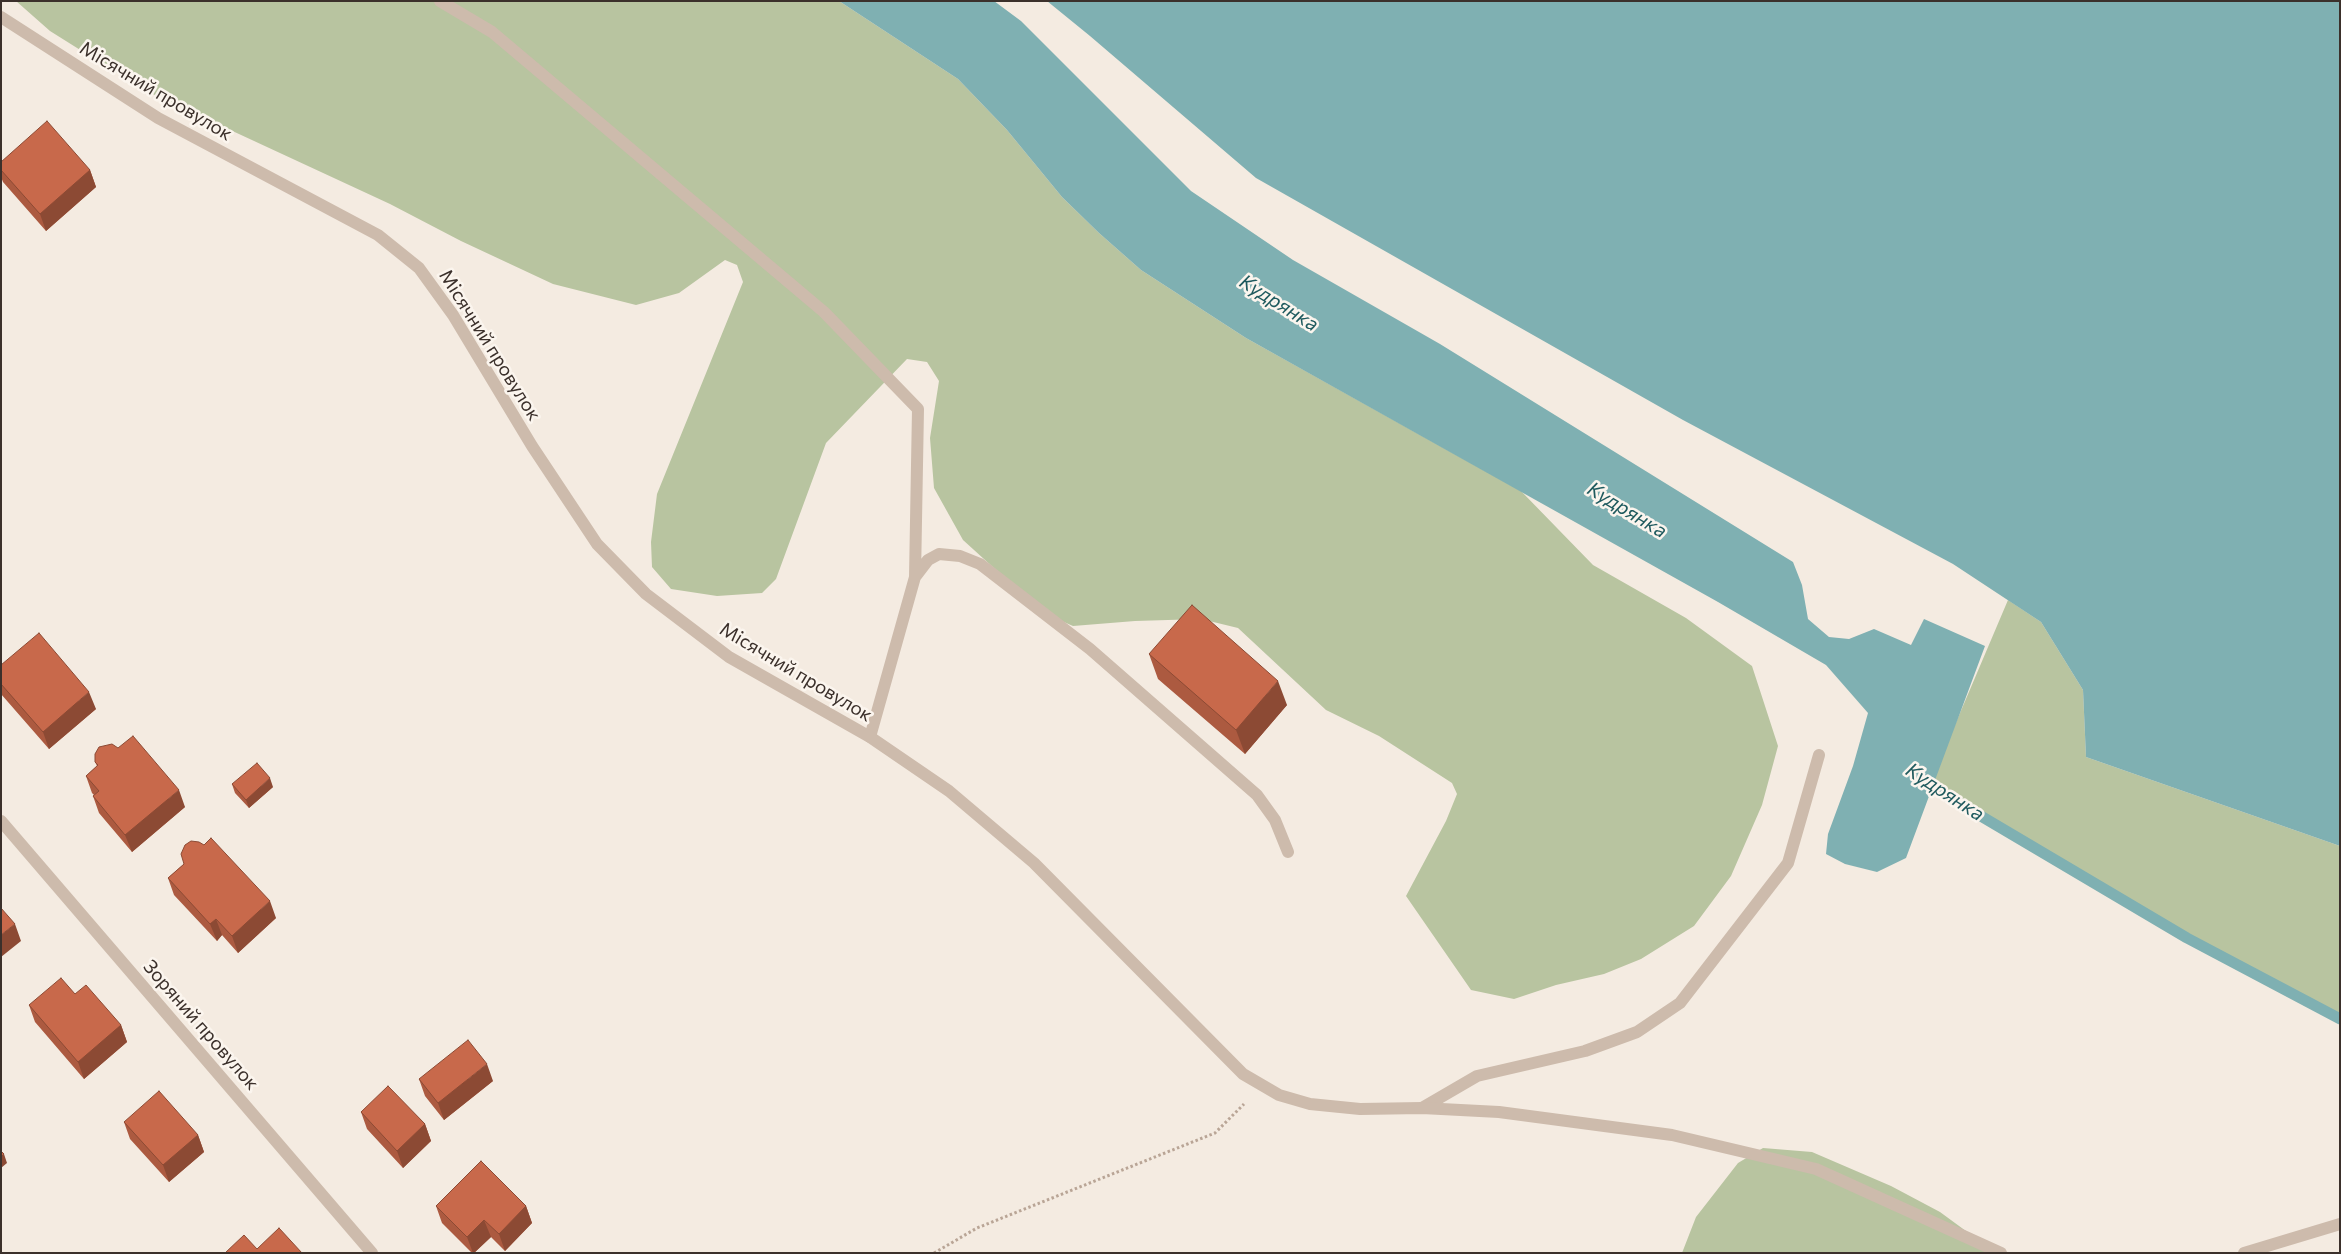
<!DOCTYPE html>
<meta charset="utf-8">
<style>
body{margin:0}
#map{position:relative;width:2341px;height:1254px;overflow:hidden;background:#f4ebe1;font-family:Commissioner,sans-serif}
canvas{display:block}
.frame{position:absolute;inset:0;border:2px solid #3b302b;pointer-events:none}
</style>
<div id="map">
<canvas width="2341" height="1254"></canvas>
<div class="frame"></div>
</div>
<script>
const c = document.querySelector('canvas').getContext('2d');
c.lineJoin = 'round';
function fill(path, color) { c.fillStyle = color; c.fill(path, 'evenodd'); }
const shape = rows => new Path2D(rows.map(r => 'M' + r).join(''));
function stroke(path, color, width, dash) { c.strokeStyle = color; c.lineWidth = width; c.lineCap = dash ? 'butt' : 'round'; c.setLineDash(dash || []); c.stroke(path); }
function drawText(font, color, halo, rows, align = 'center') {
  c.font = font + ' Commissioner,sans-serif'; c.lineWidth = 5; c.setLineDash([]); c.textBaseline = 'middle'; c.strokeStyle = halo; c.fillStyle = color; for (const [text, x, y, turn = 0] of rows) {
    c.save(); c.translate(x, y); c.rotate((+turn || 0) * Math.PI / 180); c.textAlign = isNaN(turn) ? turn : align; if (halo) c.strokeText(text, 0, 0); c.fillText(text, 0, 0); c.restore();
  }
}
fill(shape([
 [16,1,839,1,958,79,1007,130,1062,197,1099,233,1141,270,1246,338,1521,491,1593,565,1686,618,1752,666,1778,746,1762,805,1731,876,1694,926,1641,959,1604,974,1556,985,1514,999,1471,990,1406,896,1446,821,1457,794,1452,783,1379,736,1326,710,1238,628,1201,619,1135,621,1073,626,1057,619,1017,589,963,540,934,488,930,438,939,381,927,362,907,359,826,443,776,579,762,593,717,596,671,589,652,567,651,542,657,494,743,282,737,265,725,260,679,293,636,305,553,284,461,241,390,204,144,90,50,31],
 [2008,600,2041,622,2083,690,2086,757,2340,846,2340,1019,2187,938,1929,786],
 [1763,1148,1812,1152,1891,1186,1940,1212,1970,1234,1988,1253,1682,1253,1696,1217,1738,1163]
]), '#b8c4a0');
fill(shape([
 [839,1,994,1,1021,21,1191,191,1293,260,1440,344,1793,562,1802,585,1808,619,1829,637,1849,639,1874,629,1911,645,1924,619,1985,646,1906,858,1877,872,1845,864,1826,854,1828,834,1853,766,1868,713,1826,665,1718,602,1246,338,1141,270,1099,233,1062,197,1007,130,958,79],
 [1047,1,2340,1,2340,846,2086,757,2083,690,2041,622,1953,564,1683,420,1256,178,1090,36]
]), '#7fb0b2');
stroke(shape([
 [1920,780,2187,938,2340,1019]
]), '#7fb0b2', 11);
stroke(shape([
 [934,1253,977,1228,1215,1133,1244,1104]
]), '#b9a596', 3, [2.5, 2.5]);
stroke(shape([
 [440,1,492,32,824,312,918,409,915,577],
 [870,737,915,577,928,560,939,554,960,556,980,564,1090,649,1257,795,1275,820,1288,852],
 [1422,1108,1477,1076,1585,1051,1637,1032,1680,1003,1788,863,1819,755]
]), '#cdbbac', 12);
stroke(shape([
 [1,17,158,118,378,235,419,268,453,315,532,446,597,544,646,594,729,657,870,737,949,791,1034,863,1243,1074,1279,1095,1310,1104,1360,1109,1422,1108,1499,1112,1672,1135,1816,1169,2001,1253],
 [1,821,372,1253],
 [2244,1253,2340,1224]
]), '#cdbbac', 12);
fill(shape([
 [1,162,90,170,96,187,46,231,3,182,1,177],
 [1149,654,1287,705,1245,754,1158,679],
 [1,665,96,709,49,749,1,694],
 [95,762,185,807,132,852,99,813,93,796,94,795,92,793,86,776,97,766],
 [232,784,273,787,249,808,235,793],
 [184,864,276,918,238,953,222,935,217,941,174,895,168,878],
 [75,994,121,1025,127,1042,84,1079,35,1022,29,1005],
 [419,1079,493,1081,444,1120,425,1096],
 [361,1112,425,1124,431,1141,403,1168,367,1129],
 [124,1122,198,1135,204,1152,169,1182,130,1139],
 [436,1206,526,1206,532,1223,505,1251,491,1237,474,1253,472,1253,442,1223]
]), '#ac5a40');
fill(shape([
 [90,170,96,187,46,231,40,214],
 [1278,681,1287,705,1245,754,1236,730],
 [89,692,96,709,49,749,43,732],
 [270,778,273,787,249,808,246,800],
 [179,790,185,807,132,852,125,835],
 [270,901,276,918,238,953,232,936],
 [216,919,222,935,217,941,210,924],
 [15,924,21,941,1,957,1,935],
 [121,1025,127,1042,84,1079,78,1062],
 [487,1064,493,1081,444,1120,438,1103],
 [425,1124,431,1141,403,1168,397,1151],
 [198,1135,204,1152,169,1182,163,1165],
 [4,1154,7,1163,1,1168,1,1157],
 [526,1206,532,1223,505,1251,499,1234],
 [484,1220,491,1237,474,1253,473,1253,467,1237]
]), '#8c4a34');
const building = shape([
 [47,121,90,170,40,214,1,170,1,162,47,121],
 [1192,605,1278,681,1236,730,1149,654,1192,605],
 [39,633,89,692,43,732,1,684,1,665,39,633],
 [133,736,179,790,125,835,93,796,99,791,86,776,98,765,95,762,95,754,99,747,112,744,118,748,133,736],
 [257,763,270,778,246,800,232,784,257,763],
 [211,838,270,901,232,936,216,919,210,924,168,878,184,864,181,854,185,845,191,841,199,842,204,845,211,838],
 [1,908,15,924,1,935,1,908],
 [61,978,75,994,86,985,121,1025,78,1062,29,1005,61,978],
 [468,1040,487,1064,438,1103,419,1079,468,1040],
 [388,1086,425,1124,397,1151,361,1112,388,1086],
 [159,1091,198,1135,163,1165,124,1122,159,1091],
 [1,1151,4,1154,1,1157,1,1151],
 [481,1161,526,1206,499,1234,484,1220,467,1237,436,1206,481,1161],
 [279,1228,302,1253,225,1253,244,1235,257,1249,279,1228]
]);
fill(building, '#c8694b');
stroke(building, '#8c4a34', 1);
drawText('19px', '#3b302b', '#fbf5ee', [
 ["Місячний провулок",156,91,31],
 ["Місячний провулок",490,345,58],
 ["Місячний провулок",796,672,31],
 ["Зоряний провулок",201,1025,49]
]);
drawText('italic 20px', '#1f5a5e', '#fbf5ee', [
 ["Кудрянка",1279,303,32],
 ["Кудрянка",1627,510,31],
 ["Кудрянка",1945,792,33]
]);
</script>
